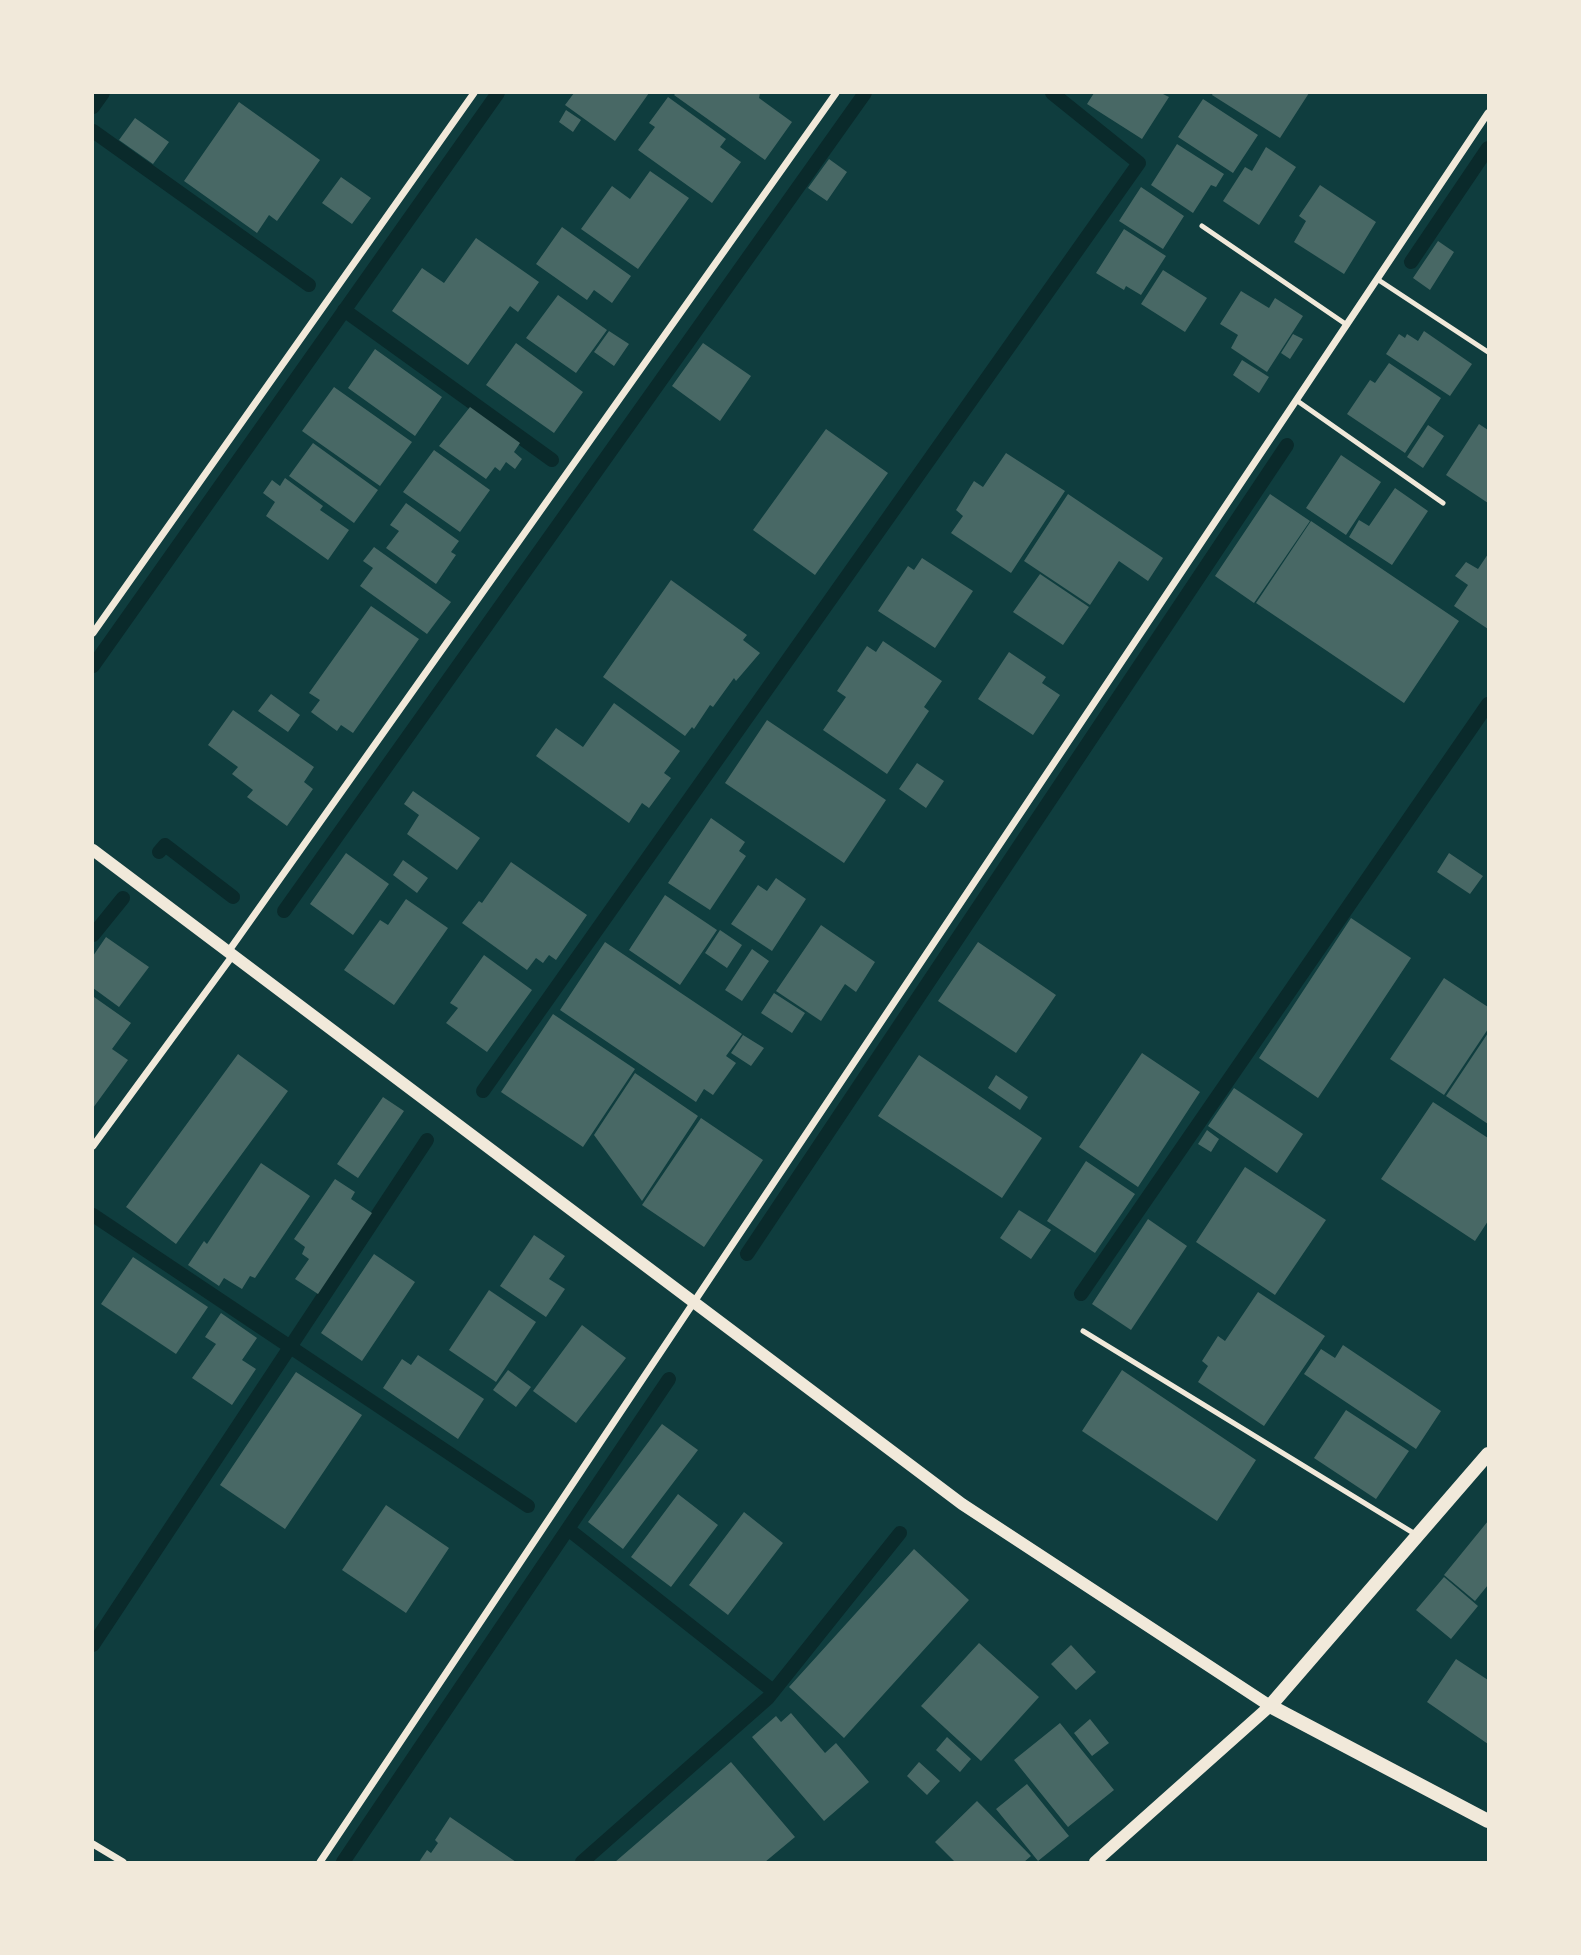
<!DOCTYPE html>
<style>
body{margin:0}
#map{position:relative;width:1581px;height:1955px;overflow:hidden;background:#0f3d3e;font-family:"IBM Plex Sans",sans-serif}
canvas{display:block}
.frame{position:absolute;inset:0;border:94px solid #f1e9da;pointer-events:none}
</style>
<div id="map">
<canvas width="1581" height="1955"></canvas>
<div class="frame"></div>
</div>
<script>
const c = document.querySelector('canvas').getContext('2d');
c.lineJoin = 'round';
const shape = rows => new Path2D(rows.map(r => 'M' + r).join(''));
function stroke(path, color, width, dash) { c.strokeStyle = color; c.lineWidth = width; c.lineCap = dash ? 'butt' : 'round'; c.setLineDash(dash || []); c.stroke(path); }
function fill(path, color) { c.fillStyle = color; c.fill(path, 'evenodd'); }
stroke(shape([
 [93,107,103,93],
 [93,131,309,285],
 [1411,262,1488,148],
 [344,310,552,460],
 [93,666,498,93],
 [159,852,165,845,233,897],
 [284,911,865,93],
 [93,935,123,898],
 [483,1091,1139,163,1052,93],
 [93,1215,528,1506],
 [747,1254,1287,445],
 [1081,1294,1488,704],
 [568,1529,773,1691],
 [93,1645,427,1140],
 [343,1862,669,1379],
 [582,1862,768,1698,900,1533]
]), '#0a2a2b', 14);
fill(shape([
 [574,93,649,93,615,141,565,105],
 [676,93,760,93,759,98,792,122,765,160,674,95],
 [1094,93,1161,93,1169,97,1142,139,1087,104],
 [1213,93,1309,93,1280,138,1212,95],
 [668,97,726,139,720,147,741,162,712,203,638,150,655,127,649,123],
 [1203,99,1258,135,1233,173,1178,137],
 [239,102,320,160,277,221,269,215,257,233,184,181],
 [566,110,581,120,573,132,559,122],
 [135,118,169,142,153,164,119,140],
 [1177,144,1224,174,1216,187,1211,185,1193,213,1151,185],
 [1266,147,1296,167,1259,225,1223,201,1245,167,1252,171],
 [829,159,847,172,827,201,808,188],
 [650,171,689,198,638,269,581,229,612,186,630,199],
 [341,177,371,198,352,224,322,203],
 [1320,185,1376,222,1344,274,1294,242,1306,221,1299,216],
 [1141,187,1184,216,1163,249,1119,221],
 [562,227,631,276,612,303,594,290,587,300,536,264],
 [1124,229,1166,256,1141,295,1126,286,1124,290,1096,273],
 [476,238,539,282,518,312,510,306,468,365,392,311,422,268,444,283],
 [1438,241,1454,252,1430,290,1413,278],
 [1163,270,1207,298,1185,332,1141,304],
 [1241,291,1269,308,1275,298,1303,316,1267,372,1231,348,1238,335,1220,324],
 [558,295,607,330,576,373,526,338],
 [609,331,629,344,614,366,594,352],
 [1424,331,1472,364,1450,396,1386,354,1399,334,1405,338,1407,334,1418,341],
 [1293,334,1303,339,1290,359,1281,353],
 [516,343,583,392,554,433,486,385],
 [703,343,751,376,720,421,672,386],
 [375,349,442,397,415,436,348,388],
 [1242,360,1269,377,1259,393,1233,375],
 [1389,363,1441,398,1405,453,1347,414,1370,380,1375,383],
 [334,387,412,442,380,486,302,431],
 [470,407,520,443,514,452,522,459,515,469,506,462,500,471,495,467,486,479,439,446],
 [1479,424,1488,430,1488,503,1446,475],
 [1428,425,1444,436,1423,468,1407,457],
 [826,429,888,473,815,575,753,530],
 [313,443,378,490,354,523,289,476],
 [434,450,490,490,460,532,403,492],
 [1006,453,1065,491,1011,573,951,533,963,516,956,510,974,481,983,487],
 [1341,455,1381,482,1346,535,1306,508],
 [285,478,323,506,320,510,349,530,328,560,266,516,275,502,263,493,272,480,280,486],
 [1395,488,1428,511,1392,565,1349,537,1359,520,1369,526],
 [1068,494,1163,558,1148,581,1119,561,1090,605,1024,561],
 [1270,494,1310,521,1254,603,1215,576],
 [406,503,459,541,451,552,456,555,436,584,386,548,399,531,390,525],
 [1311,521,1459,621,1404,703,1256,603],
 [374,547,451,602,427,634,360,586,373,568,363,561],
 [1488,554,1488,629,1454,606,1468,585,1455,576,1466,562,1478,569],
 [922,558,973,591,935,648,878,611,908,566,914,570],
 [1040,574,1089,607,1063,645,1013,612],
 [671,580,747,635,743,640,760,653,736,681,734,678,713,707,710,705,694,729,692,727,685,736,603,677],
 [371,606,419,639,353,733,341,725,337,731,311,712,320,700,309,693],
 [883,641,942,681,924,707,929,711,887,774,823,730,846,697,837,691,867,646,876,652],
 [1009,652,1046,677,1042,683,1060,695,1033,735,978,699],
 [271,694,300,715,288,732,258,711],
 [614,703,680,751,664,773,671,778,649,808,642,803,629,823,536,756,556,728,583,747],
 [233,710,314,767,304,782,313,789,287,826,247,797,253,790,232,774,238,767,208,745],
 [767,720,886,800,844,863,725,783],
 [917,763,944,781,926,808,899,789],
 [413,791,480,838,457,870,407,834,419,815,404,804],
 [711,818,745,842,739,851,746,856,710,910,668,883],
 [346,853,389,884,353,935,310,904],
 [1449,853,1483,876,1470,894,1437,872],
 [403,860,428,878,417,893,393,875],
 [511,862,587,915,556,960,549,955,543,963,536,958,527,970,462,923,479,901,482,903],
 [776,878,806,899,772,951,731,924,758,885,767,891],
 [665,895,717,930,680,985,629,950],
 [406,899,448,928,394,1005,344,970,380,920,388,925],
 [1351,918,1411,958,1318,1098,1259,1058],
 [821,925,875,962,856,992,845,984,821,1021,776,991],
 [720,930,742,945,727,968,705,953],
 [106,937,149,967,119,1007,93,988,93,956],
 [605,942,742,1034,726,1056,736,1063,713,1095,704,1089,696,1102,560,1010],
 [978,942,1056,995,1016,1053,938,1001],
 [752,949,769,961,742,1001,725,990],
 [484,955,532,990,487,1052,446,1023,458,1008,450,1003],
 [1444,978,1488,1007,1488,1029,1444,1095,1390,1059],
 [774,993,805,1013,792,1033,761,1013],
 [94,997,131,1023,112,1049,128,1060,93,1108],
 [553,1014,635,1069,583,1147,501,1092],
 [1488,1033,1488,1124,1446,1096],
 [743,1035,764,1048,751,1066,731,1053],
 [1142,1053,1200,1092,1138,1187,1079,1147],
 [238,1054,288,1091,176,1244,126,1207],
 [919,1055,1042,1138,1002,1198,878,1116],
 [635,1073,698,1116,642,1201,594,1135],
 [996,1075,1028,1097,1020,1110,988,1088],
 [1234,1088,1303,1134,1277,1173,1208,1126],
 [383,1097,404,1111,358,1178,337,1164],
 [1433,1102,1488,1138,1488,1221,1475,1241,1381,1179],
 [701,1118,763,1160,704,1247,642,1205],
 [1207,1130,1219,1139,1211,1152,1198,1144],
 [1086,1161,1135,1194,1095,1253,1047,1221],
 [261,1163,310,1196,255,1278,250,1276,242,1289,224,1278,219,1286,188,1265,204,1241,207,1244],
 [1245,1167,1326,1220,1275,1295,1196,1242],
 [335,1179,355,1192,351,1199,372,1213,318,1294,295,1279,309,1259,302,1254,305,1247,294,1239],
 [1019,1210,1051,1230,1031,1259,1000,1238],
 [1148,1219,1187,1246,1131,1330,1092,1304],
 [534,1235,565,1256,549,1279,565,1289,546,1317,500,1286],
 [374,1254,415,1282,362,1361,321,1333],
 [133,1257,208,1307,176,1354,101,1304],
 [489,1290,536,1322,496,1382,449,1350],
 [1258,1292,1325,1336,1264,1426,1198,1382,1208,1366,1202,1361,1218,1336,1225,1341],
 [221,1313,257,1338,242,1360,256,1369,232,1405,192,1378,216,1344,205,1337],
 [582,1325,626,1358,576,1423,533,1391],
 [1343,1345,1441,1411,1416,1449,1304,1374,1321,1349,1335,1358],
 [418,1355,484,1399,458,1439,383,1388,402,1359,411,1365],
 [508,1370,531,1387,516,1407,493,1390],
 [1122,1370,1256,1460,1217,1521,1082,1431],
 [296,1372,362,1415,285,1529,220,1485],
 [1346,1410,1409,1451,1376,1499,1314,1458],
 [662,1424,698,1450,623,1549,588,1522],
 [678,1494,718,1525,671,1587,631,1557],
 [386,1505,449,1548,406,1613,342,1570],
 [744,1512,783,1543,728,1615,689,1585],
 [1488,1521,1488,1585,1475,1601,1444,1575],
 [914,1549,969,1600,844,1738,789,1687],
 [1444,1577,1478,1606,1451,1639,1416,1610],
 [979,1643,1039,1697,981,1761,921,1706],
 [1071,1645,1096,1672,1076,1690,1051,1664],
 [1456,1659,1488,1680,1488,1744,1427,1702],
 [791,1713,825,1753,836,1743,869,1782,824,1821,752,1737,776,1716,781,1722],
 [1090,1719,1109,1743,1092,1756,1074,1733],
 [1060,1723,1114,1790,1068,1827,1014,1760],
 [947,1737,971,1759,960,1772,936,1750],
 [731,1762,795,1837,765,1862,615,1862],
 [919,1762,940,1781,927,1795,907,1776],
 [1027,1784,1069,1836,1038,1861,996,1809],
 [977,1801,1031,1856,1024,1862,955,1862,935,1842],
 [450,1817,516,1862,419,1862,427,1850,431,1853,438,1843,435,1840]
]), '#486865');
stroke(shape([
 [1202,226,1347,325],
 [1377,279,1488,352],
 [1296,400,1443,503],
 [1083,1331,1415,1534]
]), '#f1e9da', 5);
stroke(shape([
 [93,633,474,93],
 [228,952,836,93],
 [93,1146,233,955],
 [93,1844,123,1862],
 [320,1862,1488,113]
]), '#f1e9da', 7);
stroke(shape([
 [93,850,962,1504,1270,1706,1095,1862]
]), '#f1e9da', 12);
stroke(shape([
 [1488,1454,1270,1706,1488,1821]
]), '#f1e9da', 14);
</script>
